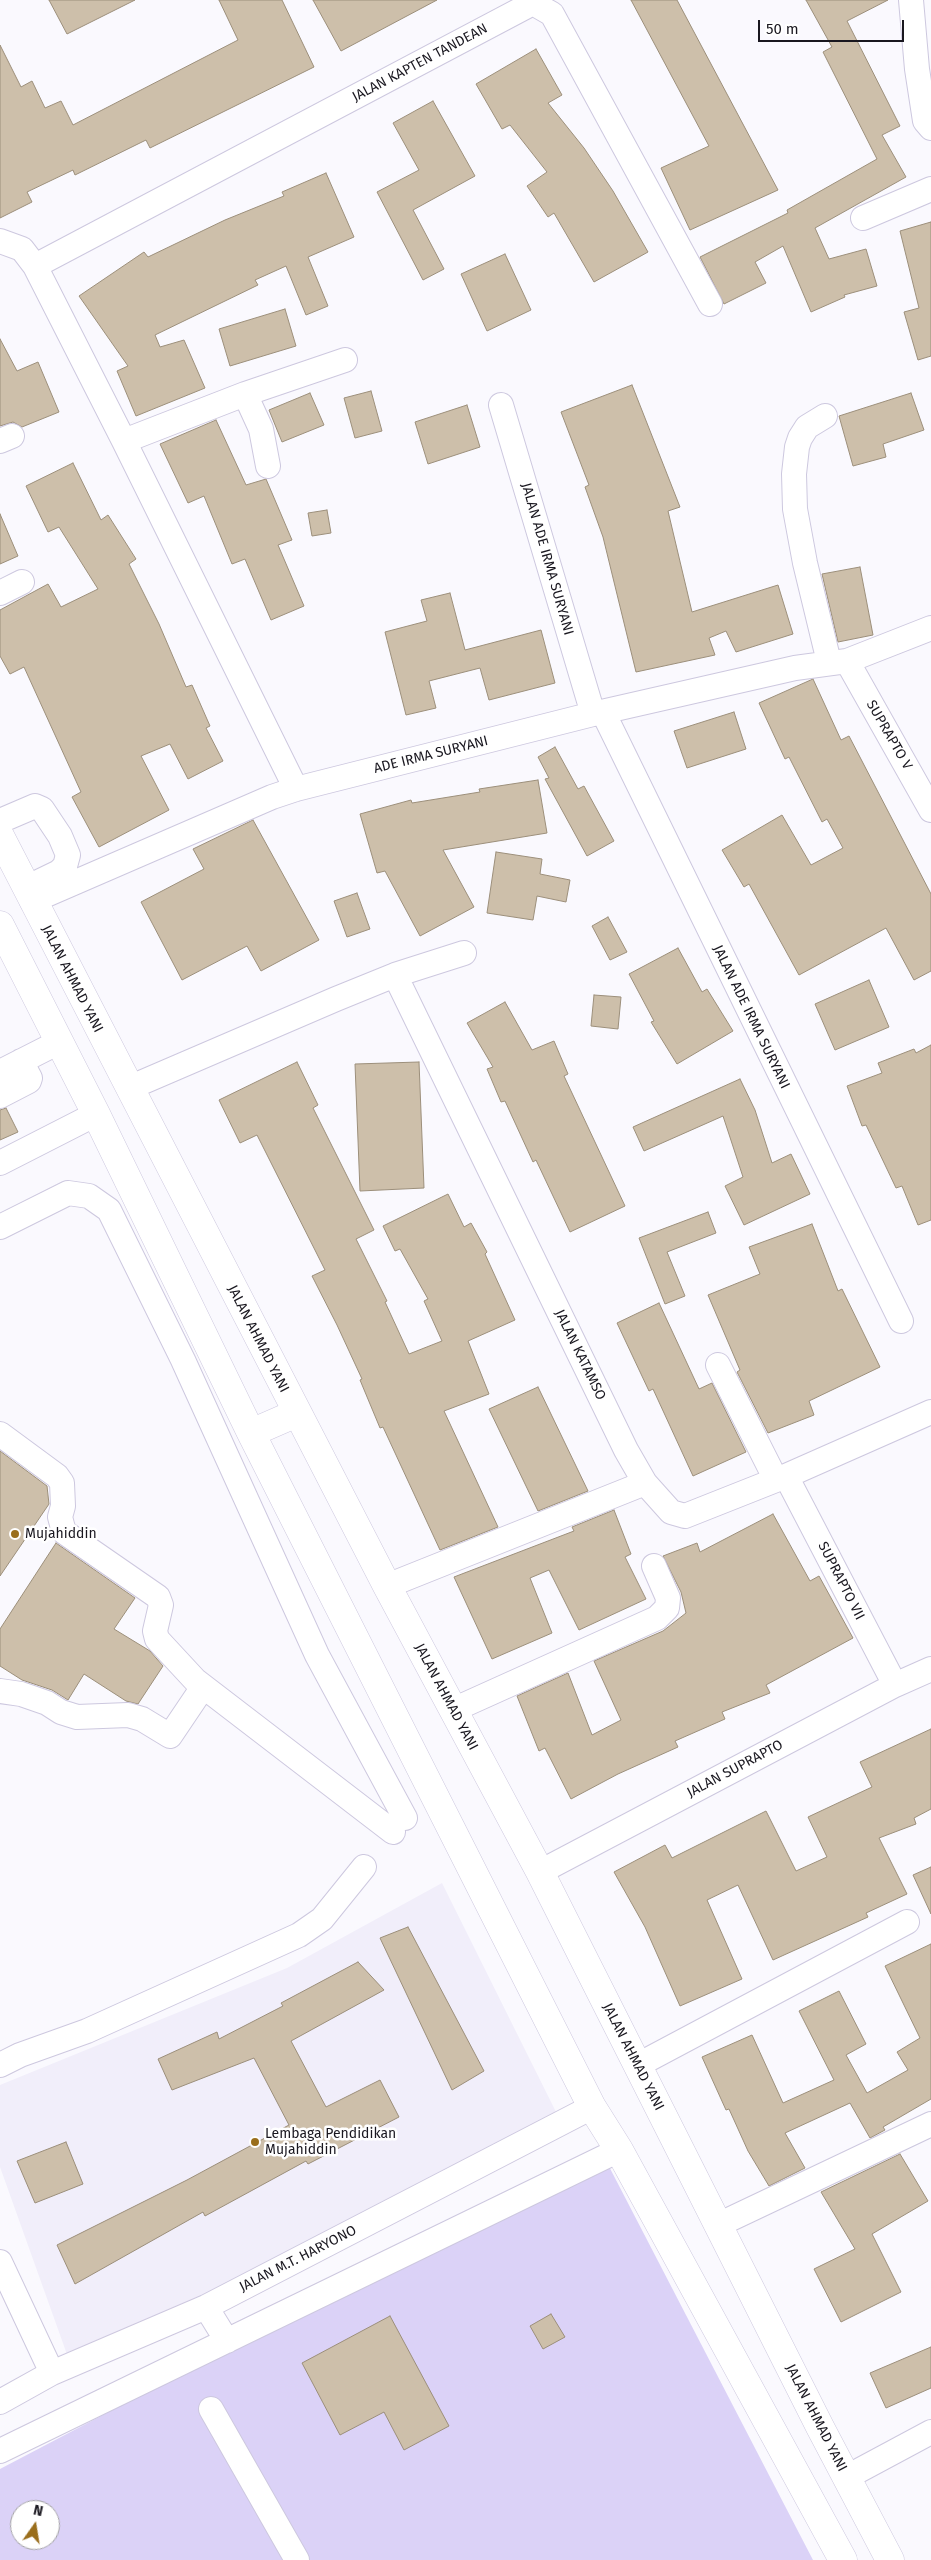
<!DOCTYPE html>
<style>
body{margin:0}
#map{position:relative;width:931px;height:2560px;overflow:hidden;background:#faf9fe;font-family:"Fira Sans",sans-serif}
canvas{display:block}
.north{position:absolute;left:10px;top:2500px;width:50px;height:50px;box-sizing:border-box;background:#fff;border:1px solid #a3a2a5;border-radius:50%;rotate:13deg;font-size:14px;font-weight:700;line-height:20px;text-align:center;color:#19171f}
.north::after{content:'';display:block;margin:auto;width:18px;height:22px;background:#9a6e1c;clip-path:polygon(50% 0,100% 100%,50% 72%,0 100%)}
.scale{position:absolute;left:758px;top:20px;width:146px;height:22px;box-sizing:border-box;border:2px solid #19171f;border-top:0;padding-left:6px;font-size:15px;line-height:18px;white-space:nowrap;color:#19171f;-webkit-text-stroke:4px #fff;paint-order:stroke}
</style>
<div id="map">
<canvas width="931" height="2560"></canvas>
<div class="north">N</div>
<div class="scale">50 m</div>
</div>
<script>
const c = document.querySelector('canvas').getContext('2d');
c.lineJoin = 'round';
function fill(path, color) { c.fillStyle = color; c.fill(path, 'evenodd'); }
const shape = rows => new Path2D(rows.map(r => 'M' + r).join(''));
function stroke(path, color, width, dash) { c.strokeStyle = color; c.lineWidth = width; c.lineCap = dash ? 'butt' : 'round'; c.setLineDash(dash || []); c.stroke(path); }
function drawText(font, color, halo, rows, align = 'center') {
  c.font = font + ' "Fira Sans",sans-serif'; c.lineWidth = 5; c.setLineDash([]); c.textBaseline = 'middle'; c.strokeStyle = halo; c.fillStyle = color; for (const [text, x, y, turn = 0] of rows) {
    c.save(); c.translate(x, y); c.rotate((+turn || 0) * Math.PI / 180); c.textAlign = isNaN(turn) ? turn : align; if (halo) c.strokeText(text, 0, 0); c.fillText(text, 0, 0); c.restore();
  }
}
fill(shape([
 [442,1883,558,2116,206,2307,69,2360,0,2167,0,2085,287,1968]
]), '#f1eefa');
fill(shape([
 [602,2153,813,2560,0,2560,0,2469],
 [20,2510,50,2510,50,2540,20,2540]
]), '#dbd2f7');
const building = shape([
 [49,0,135,0,67,34,49,0],
 [219,0,282,0,314,67,150,148,146,140,75,175,73,170,27,192,32,202,0,218,0,45,21,87,32,81,45,108,61,101,73,125,238,40,219,0],
 [313,0,437,0,341,51,313,0],
 [631,0,677,0,778,190,690,230,661,168,709,146,631,0],
 [806,0,888,0,847,21,900,126,882,135,906,177,815,228,829,259,866,249,877,286,844,295,845,297,811,312,783,246,755,262,766,283,724,304,700,257,788,213,787,210,877,159,823,52,832,47,806,0],
 [536,49,562,95,548,103,584,148,613,191,648,252,594,282,554,213,548,217,527,186,547,172,510,125,502,129,476,84,536,49],
 [433,101,475,176,413,210,444,269,423,280,377,192,419,170,393,123,433,101],
 [326,173,354,237,308,257,328,306,306,315,286,266,255,280,258,285,155,335,160,347,184,340,205,388,136,416,117,371,128,366,79,296,144,252,148,257,225,220,284,196,282,192,326,173],
 [931,222,931,356,918,360,904,312,919,308,900,231,931,222],
 [505,254,531,310,487,331,461,274,505,254],
 [285,309,296,346,230,366,219,329,285,309],
 [0,339,17,371,38,362,59,412,22,427,13,422,0,426,0,339],
 [632,385,680,507,668,511,692,612,778,585,793,634,736,652,726,631,709,638,715,655,636,672,603,537,585,487,589,485,561,412,632,385],
 [371,391,382,431,355,438,344,398,371,391],
 [310,393,324,425,282,442,269,410,310,393],
 [911,393,924,430,883,444,886,457,853,466,839,416,911,393],
 [467,405,480,447,428,464,415,422,467,405],
 [216,420,246,485,266,479,292,540,278,545,304,606,271,620,245,559,232,564,204,496,188,503,160,444,216,420],
 [73,463,101,520,108,515,136,559,129,564,159,624,186,687,192,685,210,726,206,728,223,761,188,779,170,744,141,756,169,810,99,847,72,797,81,792,24,667,10,674,0,656,0,610,48,584,61,607,98,589,59,527,48,532,26,486,73,463],
 [327,510,331,533,312,536,308,513,327,510],
 [0,514,18,556,0,564,0,514],
 [860,567,873,635,838,642,822,574,860,567],
 [450,593,465,650,541,630,555,683,489,700,480,668,429,681,436,708,406,715,385,632,427,621,421,600,450,593],
 [813,679,841,740,849,736,931,894,931,971,914,980,886,928,799,975,749,884,744,887,722,850,782,815,811,865,843,848,827,819,822,822,789,757,785,759,759,703,813,679],
 [734,712,746,749,687,768,674,731,734,712],
 [555,747,578,789,584,786,614,841,587,856,545,779,549,778,538,757,555,747],
 [538,780,547,833,443,850,474,907,420,936,385,871,377,873,360,814,411,800,412,803,480,792,479,789,538,780],
 [253,820,319,940,261,971,247,946,182,980,141,902,204,869,193,849,253,820],
 [496,852,542,859,540,874,570,880,566,902,537,896,533,920,487,913,496,852],
 [357,893,370,929,347,937,334,901,357,893],
 [608,917,627,952,610,960,592,926,608,917],
 [678,948,702,992,707,989,733,1031,677,1064,651,1022,654,1021,629,974,678,948],
 [869,980,889,1027,835,1050,815,1004,869,980],
 [594,995,621,997,618,1029,591,1026,594,995],
 [505,1002,532,1050,554,1041,568,1074,564,1076,625,1206,570,1232,536,1160,533,1162,505,1101,501,1102,487,1069,493,1067,467,1023,505,1002],
 [931,1045,931,1220,918,1225,902,1186,896,1188,866,1125,862,1126,847,1086,882,1073,878,1063,914,1049,916,1053,931,1045],
 [297,1062,318,1105,313,1108,374,1230,356,1239,387,1301,385,1302,409,1354,442,1341,424,1301,428,1299,400,1249,395,1251,383,1226,448,1194,464,1227,471,1223,487,1252,485,1254,515,1320,468,1341,489,1394,444,1411,498,1527,440,1550,383,1427,380,1428,360,1380,362,1379,337,1325,312,1276,325,1270,257,1135,240,1143,219,1100,297,1062],
 [419,1062,424,1188,360,1191,355,1064,419,1062],
 [740,1079,755,1110,772,1163,791,1154,810,1194,744,1225,725,1186,743,1177,723,1116,644,1151,633,1127,740,1079],
 [6,1108,18,1132,0,1140,0,1110,6,1108],
 [708,1212,716,1233,667,1252,685,1296,665,1304,639,1238,708,1212],
 [812,1224,838,1291,842,1289,880,1367,809,1401,814,1415,768,1433,737,1372,740,1370,708,1295,760,1274,749,1247,812,1224],
 [659,1303,699,1389,712,1383,746,1452,693,1476,653,1389,649,1391,617,1323,659,1303],
 [538,1387,588,1491,538,1511,489,1409,538,1387],
 [0,1451,47,1486,49,1504,0,1576,0,1451],
 [614,1510,631,1554,625,1557,646,1599,579,1630,549,1570,530,1578,552,1633,492,1659,454,1577,574,1531,572,1527,614,1510],
 [773,1514,810,1581,819,1576,853,1638,766,1685,770,1693,722,1712,725,1719,675,1741,678,1747,618,1774,571,1799,545,1748,539,1751,517,1696,568,1673,592,1735,621,1720,594,1661,663,1631,686,1613,681,1592,663,1556,697,1543,700,1552,773,1514],
 [56,1543,135,1598,114,1629,150,1651,163,1666,138,1704,126,1701,84,1674,68,1700,52,1690,22,1680,0,1666,0,1629,56,1543],
 [931,1729,931,1809,914,1818,916,1824,879,1838,907,1894,866,1913,868,1917,773,1960,738,1885,707,1900,742,1979,680,2006,645,1927,614,1872,665,1845,672,1858,766,1811,796,1871,827,1857,808,1817,872,1787,860,1762,931,1729],
 [931,1867,931,1914,913,1875,931,1867],
 [408,1927,484,2071,452,2090,380,1938,408,1927],
 [931,1944,931,2099,883,2127,885,2130,870,2138,850,2103,785,2133,805,2168,769,2186,748,2151,729,2109,726,2110,702,2057,752,2035,783,2103,834,2080,799,2011,839,1991,866,2044,846,2055,867,2093,908,2070,897,2052,920,2038,885,1966,931,1944],
 [358,1962,384,1990,291,2041,326,2107,380,2080,399,2117,308,2164,306,2161,205,2216,203,2212,75,2284,57,2245,187,2180,289,2125,254,2058,172,2090,158,2059,217,2032,219,2039,283,2006,281,2003,358,1962],
 [66,2142,83,2184,35,2203,17,2161,66,2142],
 [900,2154,928,2201,872,2234,901,2292,841,2322,814,2269,855,2249,821,2192,900,2154],
 [551,2314,565,2337,543,2349,530,2326,551,2314],
 [390,2316,449,2426,404,2450,384,2412,340,2435,302,2363,390,2316],
 [931,2347,931,2388,886,2408,870,2373,931,2347]
]);
fill(building, '#cdbfaa');
stroke(building, '#9c8f7b', 1);
const minor = shape([
 [911,0,917,69,925,121,931,128],
 [863,218,931,189],
 [0,241,22,249,35,266,124,441,296,789],
 [35,266,533,3,552,14,710,304],
 [245,394,345,360],
 [501,405,593,714],
 [825,416,807,427,800,438,797,447,794,474,795,509,805,563,829,662],
 [0,441,12,436],
 [124,441,245,394,261,429,268,466],
 [0,593,22,582],
 [847,661,931,810],
 [603,712,901,1321],
 [0,821,35,806,42,809,60,836,68,855,65,866,59,872,26,888],
 [32,901,272,797,296,789,593,714,795,668,847,661,931,628],
 [0,1072,59,1042],
 [129,1088,336,999,395,975,464,953],
 [0,1096,29,1081,30,1078,21,1061],
 [0,1163,96,1114],
 [0,1227,68,1193,89,1196,109,1210,183,1360,317,1655,405,1818],
 [718,1365,776,1480],
 [0,1434,57,1476,62,1483,63,1506,60,1517,64,1532,158,1597,161,1605,155,1631,157,1639,195,1680,393,1832],
 [786,1476,895,1685],
 [645,1483,671,1512,685,1516,786,1476,931,1412],
 [387,1586,645,1483,626,1450,395,975],
 [0,1691,21,1694,47,1703,61,1712,77,1717,128,1715,142,1719,170,1736,203,1687],
 [453,1710,657,1618,667,1608,668,1598,654,1566],
 [540,1872,895,1685,931,1669],
 [0,2065,20,2055,87,2031,299,1935,322,1919,364,1867],
 [638,2065,907,1922],
 [718,2225,931,2124],
 [0,2262,52,2373],
 [206,2307,227,2341],
 [0,2402,52,2373,206,2307,592,2107],
 [211,2409,297,2560],
 [0,2451,619,2150],
 [847,2477,931,2432]
]);
const major = shape([
 [0,836,387,1586,540,1872,820,2427,890,2560],
 [0,925,96,1114,251,1433,592,2107,619,2150,843,2560],
 [251,1433,297,1413]
]);
stroke(minor, '#cdc8df', 26);
stroke(major, '#cdc8df', 29);
stroke(minor, '#fff', 24);
stroke(major, '#fff', 28);
for (const [x, y, r, color] of [
 [15,1534,5,"#9a6e1c"],
 [255,2142,5,"#9a6e1c"]
]) { const dot = new Path2D(); dot.arc(x, y, r, 0, 2 * Math.PI); c.fillStyle = color; c.fill(dot); stroke(dot, '#fff', 2); }
drawText('14px', '#19171f', '#fff', [
 ["JALAN KAPTEN TANDEAN",420,63,-28],
 ["JALAN ADE IRMA SURYANI",547,559,74],
 ["SUPRAPTO V",889,735,60],
 ["ADE IRMA SURYANI",431,755,-14],
 ["JALAN AHMAD YANI",72,979,63],
 ["JALAN ADE IRMA SURYANI",751,1017,64],
 ["JALAN AHMAD YANI",258,1339,63],
 ["JALAN KATAMSO",580,1355,64],
 ["SUPRAPTO VII",841,1581,63],
 ["JALAN AHMAD YANI",446,1697,62],
 ["JALAN SUPRAPTO",735,1769,-28],
 ["JALAN AHMAD YANI",633,2057,63],
 ["JALAN M.T. HARYONO",298,2259,-27],
 ["JALAN AHMAD YANI",816,2418,63]
]);
drawText('14px', '#19171f', '#fff', [
 ["Mujahiddin",25,1534],
 ["Lembaga Pendidikan",265,2134],
 ["Mujahiddin",265,2150]
], 'left');
</script>
